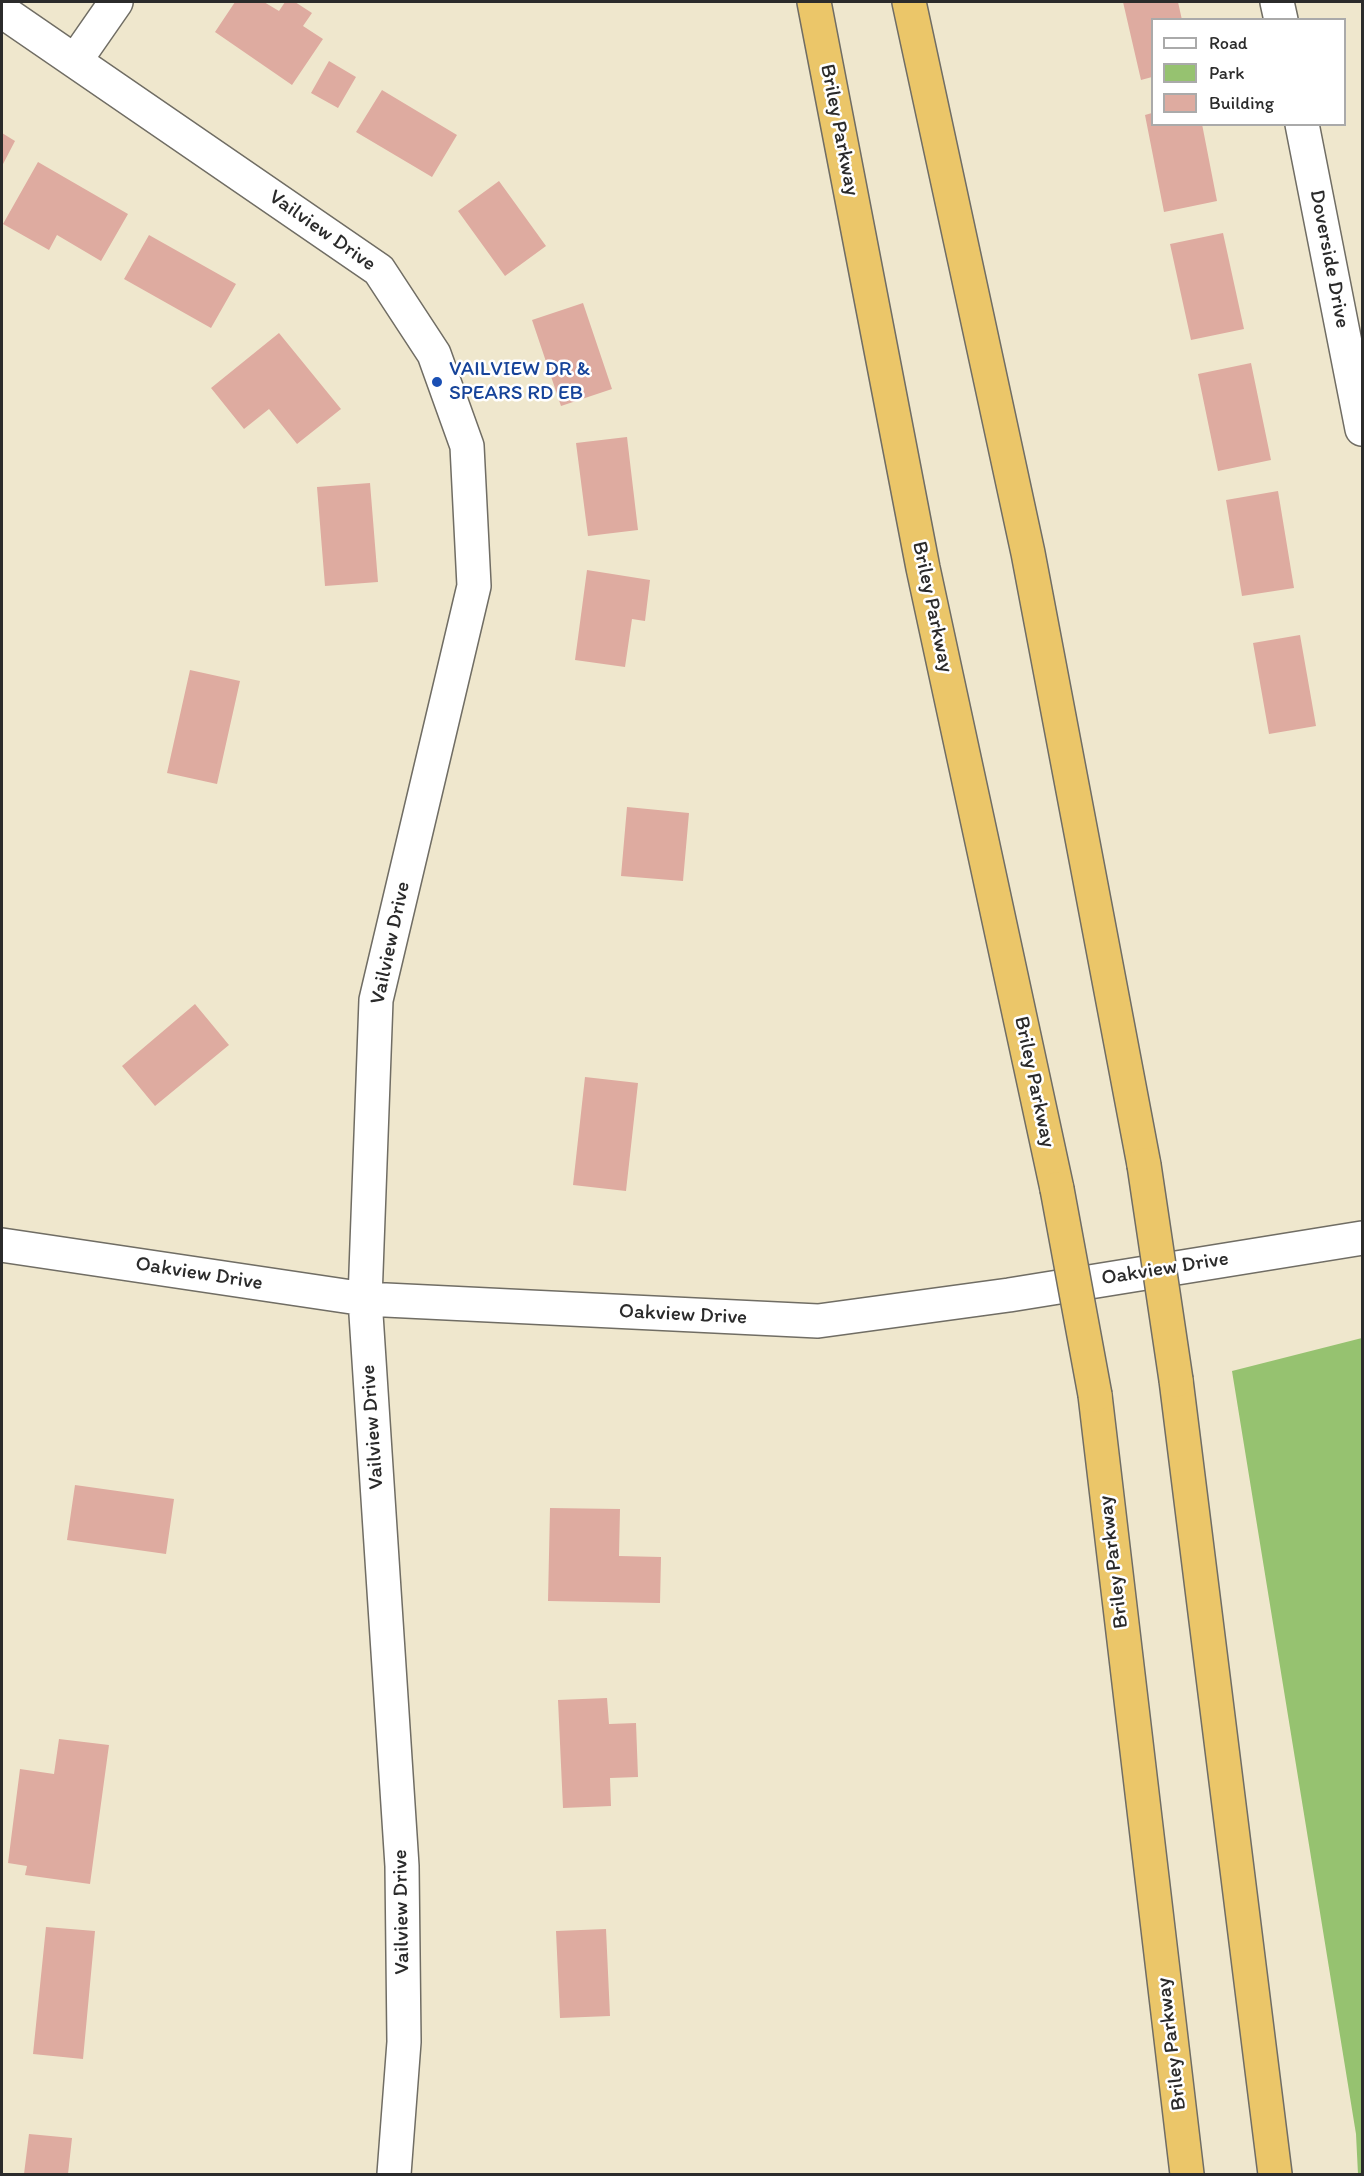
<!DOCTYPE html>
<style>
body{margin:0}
#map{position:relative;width:1364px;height:2176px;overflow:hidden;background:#efe7cd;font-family:Itim,sans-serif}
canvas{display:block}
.frame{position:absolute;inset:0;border:3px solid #2b2b2b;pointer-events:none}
.legend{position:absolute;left:1151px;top:18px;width:195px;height:108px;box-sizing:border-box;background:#fff;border:2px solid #aaa;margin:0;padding:8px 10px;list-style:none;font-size:18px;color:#2b2b2b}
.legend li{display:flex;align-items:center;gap:12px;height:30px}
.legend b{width:30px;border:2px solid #aaa}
</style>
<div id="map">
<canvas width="1364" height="2176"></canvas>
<div class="frame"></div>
<ul class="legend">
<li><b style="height:8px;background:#fff"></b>Road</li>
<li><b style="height:16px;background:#96c270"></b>Park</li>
<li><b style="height:16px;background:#deaba0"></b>Building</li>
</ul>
</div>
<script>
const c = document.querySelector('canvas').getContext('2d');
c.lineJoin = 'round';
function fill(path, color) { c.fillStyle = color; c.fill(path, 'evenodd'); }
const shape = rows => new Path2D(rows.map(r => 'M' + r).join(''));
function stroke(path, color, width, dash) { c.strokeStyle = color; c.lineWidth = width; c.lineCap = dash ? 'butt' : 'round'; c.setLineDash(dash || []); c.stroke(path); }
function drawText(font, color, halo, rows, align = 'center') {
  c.font = font + ' Itim,sans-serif'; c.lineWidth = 5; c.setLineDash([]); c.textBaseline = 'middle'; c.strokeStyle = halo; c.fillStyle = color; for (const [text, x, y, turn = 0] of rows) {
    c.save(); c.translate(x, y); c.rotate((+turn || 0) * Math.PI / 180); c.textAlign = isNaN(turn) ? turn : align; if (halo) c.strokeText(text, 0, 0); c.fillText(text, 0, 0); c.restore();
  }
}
fill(shape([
 [1362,1338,1362,2174,1358,2174,1356,2134,1232,1371]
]), '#96c270');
fill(shape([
 [235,2,264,2,279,11,285,2,295,2,312,13,303,26,323,39,292,85,215,32],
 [1123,2,1178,2,1182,20,1152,20,1152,77,1141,80],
 [329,61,356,77,338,108,311,93],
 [382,90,457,135,432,177,356,132],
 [1152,113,1152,124,1202,124,1217,201,1164,212,1145,115],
 [2,133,15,141,2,166],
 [38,162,128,214,101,261,57,235,49,250,3,224],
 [499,181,546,246,505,276,458,211],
 [1223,233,1244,329,1191,340,1170,244],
 [149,235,236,284,211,328,124,279],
 [583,303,612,389,561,406,532,320],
 [279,333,341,409,297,444,269,409,244,429,211,388],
 [1251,363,1271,460,1218,471,1198,374],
 [627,437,638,530,588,536,576,443],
 [370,483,378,582,325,586,317,487],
 [1278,491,1294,588,1242,596,1226,500],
 [587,570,650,580,645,621,632,619,625,667,575,660],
 [1300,635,1316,726,1269,734,1253,643],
 [190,670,240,681,217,784,167,773],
 [627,807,689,813,683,881,621,876],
 [195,1004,229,1045,155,1106,122,1066],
 [585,1077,638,1083,626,1191,573,1185],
 [75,1485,174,1499,166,1554,67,1540],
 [550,1508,620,1509,619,1556,661,1557,660,1603,548,1601],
 [607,1698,609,1724,636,1723,638,1777,610,1778,611,1806,563,1808,558,1700],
 [59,1739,109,1745,90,1884,25,1875,27,1866,8,1863,20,1769,54,1774],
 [46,1927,95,1931,83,2059,33,2054],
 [606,1929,610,2016,560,2018,556,1931],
 [29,2134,72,2138,68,2174,24,2174]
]), '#deaba0');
const street = shape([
 [1277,2,1281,20],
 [2,11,379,270,434,354,467,446,474,586,376,1000,365,1299,402,1866,404,2042,394,2174],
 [75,61,116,2],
 [1302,124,1362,429],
 [2,1245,365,1299,818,1321,1009,1295,1362,1238]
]);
const highway = shape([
 [814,2,923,568,1057,1189],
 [909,2,1028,553,1144,1165],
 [1176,1380,1275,2174],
 [1095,1395,1187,2174]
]);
stroke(street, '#706d64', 36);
stroke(highway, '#706d64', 36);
stroke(street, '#fff', 33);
stroke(highway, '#ebc669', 33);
const highwayBridge = shape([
 [1144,1165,1176,1380],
 [1057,1189,1095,1395]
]);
stroke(highwayBridge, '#706d64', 36, []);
stroke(highwayBridge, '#ebc669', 33);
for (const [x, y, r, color] of [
 [437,382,6,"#1a4fb4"]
]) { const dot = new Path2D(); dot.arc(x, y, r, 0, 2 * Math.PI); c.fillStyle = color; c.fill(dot); stroke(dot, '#fff', 2); }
drawText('21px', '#2b2b2b', '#fff', [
 ["Briley Parkway",839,130,79],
 ["Vailview Drive",322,231,35],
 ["Doverside Drive",1329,259,79],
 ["Briley Parkway",932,607,78],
 ["Vailview Drive",391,943,-78],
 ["Briley Parkway",1034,1082,78],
 ["Oakview Drive",1165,1269,-9],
 ["Oakview Drive",199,1274,9],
 ["Oakview Drive",683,1315,3],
 ["Vailview Drive",373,1427,-94],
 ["Briley Parkway",1114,1562,-97],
 ["Vailview Drive",402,1912,-91],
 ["Briley Parkway",1172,2044,-97]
]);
drawText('21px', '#164399', '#fff', [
 ["VAILVIEW DR &",449,370],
 ["SPEARS RD EB",449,394]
], 'left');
</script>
